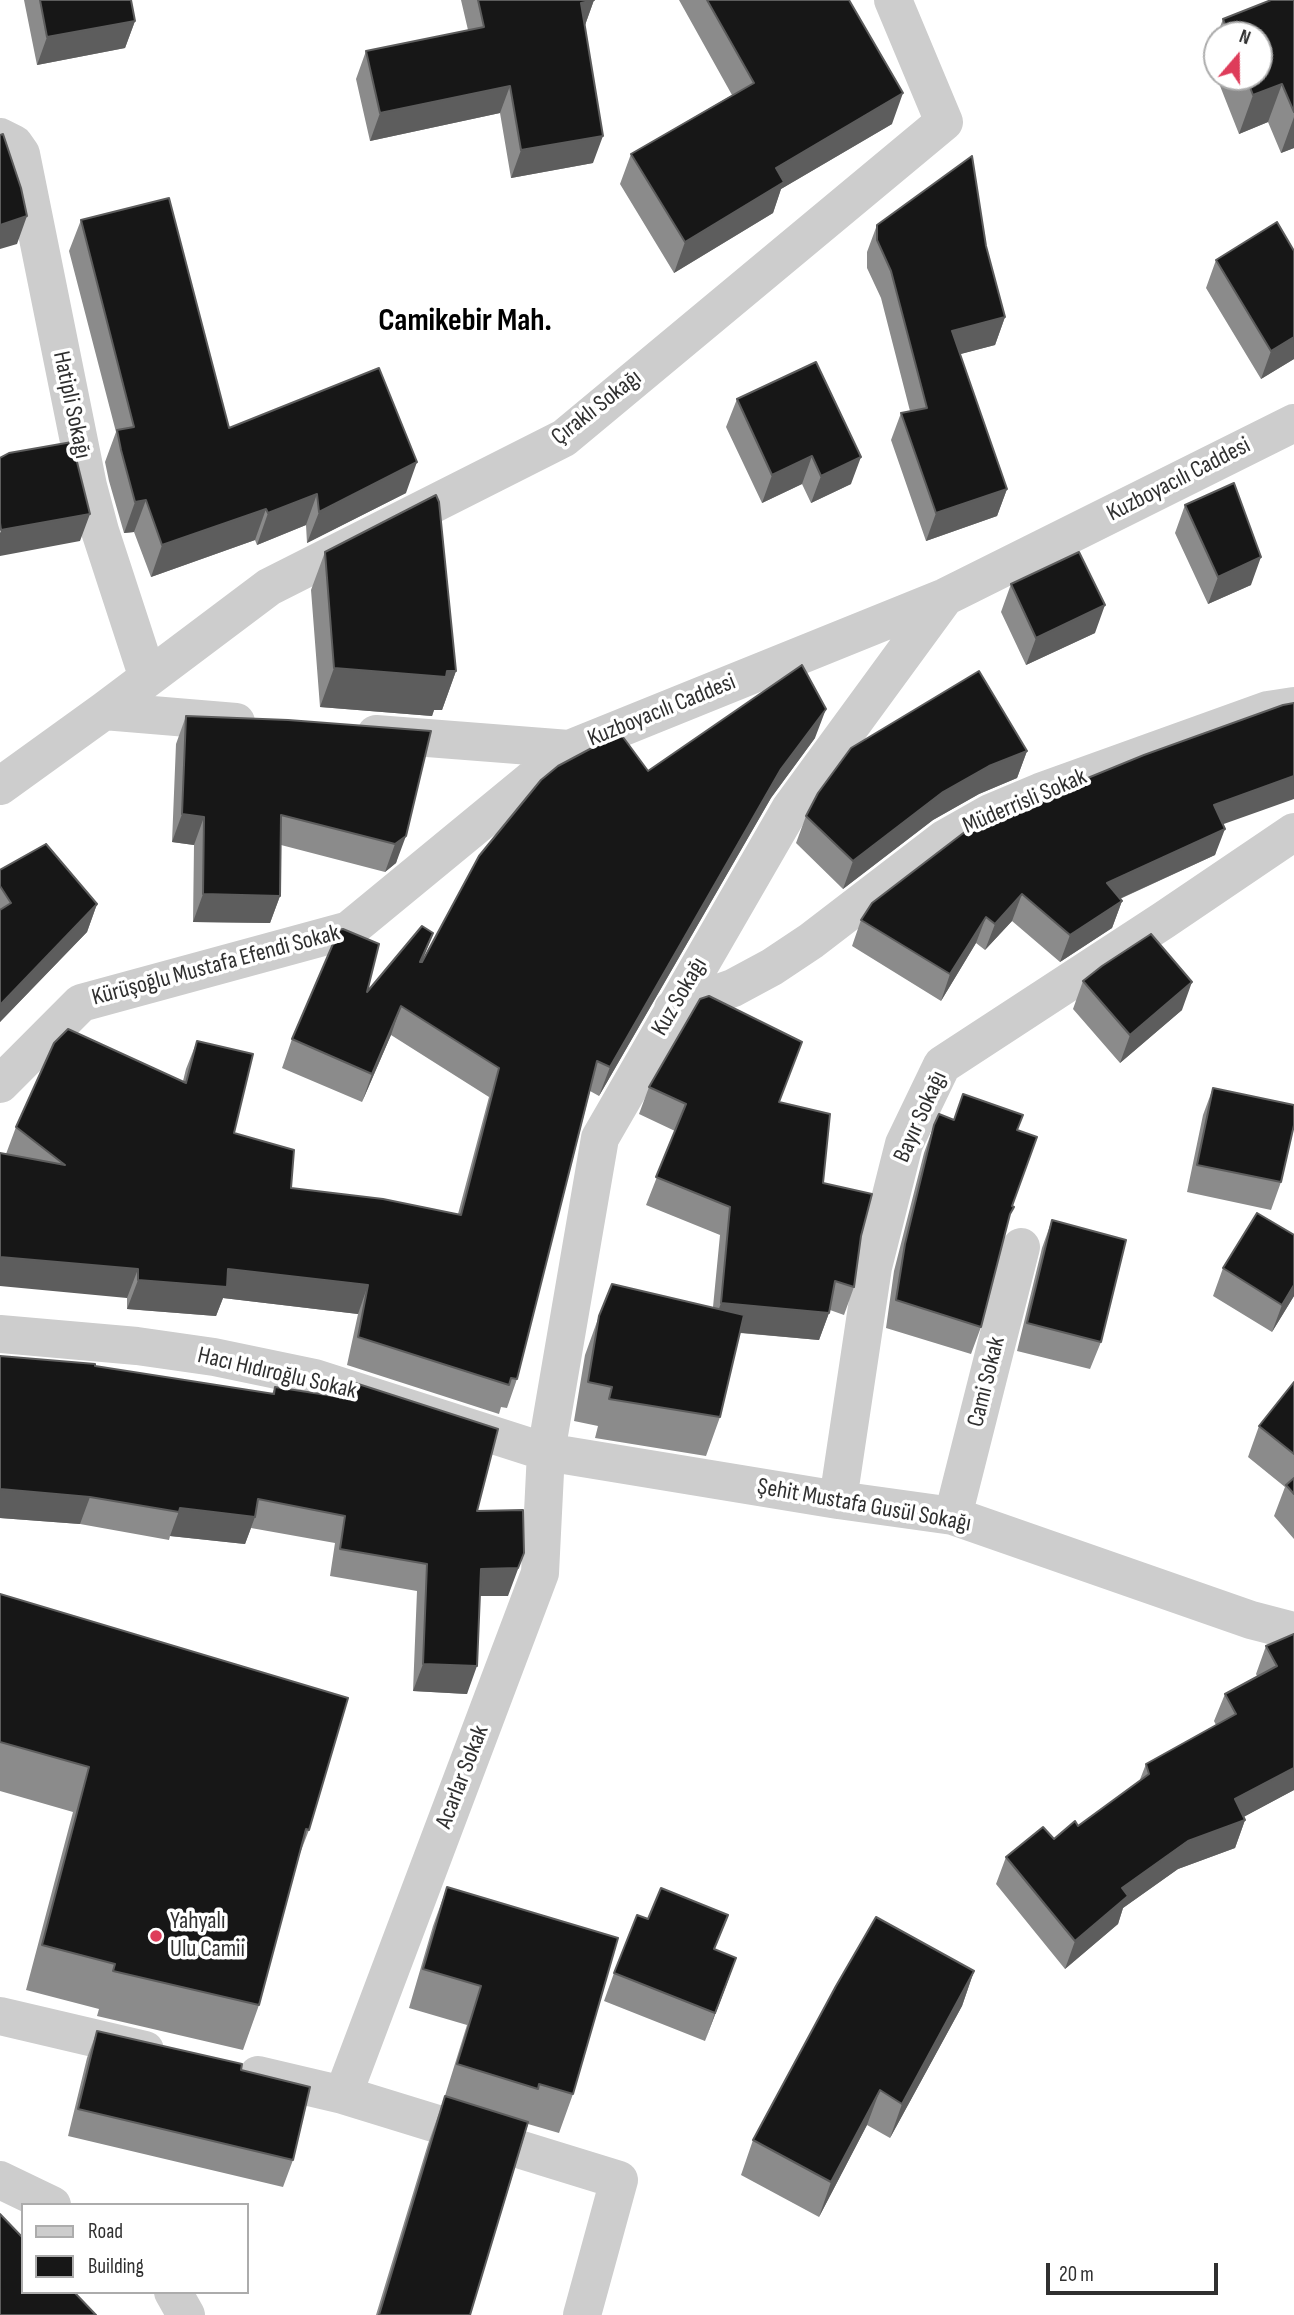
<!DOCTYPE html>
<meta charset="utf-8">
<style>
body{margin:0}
#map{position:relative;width:1294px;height:2315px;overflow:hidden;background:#fff;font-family:"Sofia Sans Condensed",sans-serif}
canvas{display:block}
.legend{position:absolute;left:21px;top:2203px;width:228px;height:91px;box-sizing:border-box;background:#fff;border:2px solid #acacac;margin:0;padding:9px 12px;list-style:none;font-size:21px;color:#303030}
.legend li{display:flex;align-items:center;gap:14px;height:35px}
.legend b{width:35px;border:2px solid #acacac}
.north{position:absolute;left:1203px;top:21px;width:70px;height:70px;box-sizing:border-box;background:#fff;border:2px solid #acacac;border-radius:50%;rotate:20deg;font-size:19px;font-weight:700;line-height:28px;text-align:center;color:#303030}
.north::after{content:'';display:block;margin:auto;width:24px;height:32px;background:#de3c5a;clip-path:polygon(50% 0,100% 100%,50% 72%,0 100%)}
.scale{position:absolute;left:1046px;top:2263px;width:172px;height:32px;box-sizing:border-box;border:4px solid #303030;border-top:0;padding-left:9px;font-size:21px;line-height:24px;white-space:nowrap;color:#303030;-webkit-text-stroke:5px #fff;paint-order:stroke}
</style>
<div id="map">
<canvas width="1294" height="2315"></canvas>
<ul class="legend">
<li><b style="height:9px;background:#cdcdcd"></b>Road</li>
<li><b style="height:19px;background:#171717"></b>Building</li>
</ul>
<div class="north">N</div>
<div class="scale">20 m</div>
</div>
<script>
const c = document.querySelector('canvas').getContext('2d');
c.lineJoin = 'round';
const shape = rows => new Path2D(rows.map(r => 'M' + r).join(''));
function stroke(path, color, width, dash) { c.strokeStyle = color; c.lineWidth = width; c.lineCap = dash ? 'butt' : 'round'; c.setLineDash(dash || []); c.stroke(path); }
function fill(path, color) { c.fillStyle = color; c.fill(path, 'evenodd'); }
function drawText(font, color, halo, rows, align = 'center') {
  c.font = font + ' "Sofia Sans Condensed",sans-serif'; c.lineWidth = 7; c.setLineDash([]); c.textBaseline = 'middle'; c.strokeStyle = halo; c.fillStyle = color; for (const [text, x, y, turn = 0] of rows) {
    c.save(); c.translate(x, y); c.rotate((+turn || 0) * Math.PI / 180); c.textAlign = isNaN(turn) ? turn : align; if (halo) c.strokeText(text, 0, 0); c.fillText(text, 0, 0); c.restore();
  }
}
stroke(shape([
 [0,137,14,144,21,154,88,486,100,531,148,678],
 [104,711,269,587,564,438,944,122,893,0],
 [376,734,569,749,945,597,1294,423],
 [0,786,104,711,236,722],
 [673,1009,733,988,772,967,811,941,944,839,990,813,1040,792,1268,710,1294,706],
 [0,1084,81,1003,349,930,569,749],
 [0,1334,137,1346,214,1357,315,1378,546,1452,838,1500,953,1516,1251,1620,1294,1631],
 [838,1500,873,1267,904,1144,942,1065,1164,920,1294,832],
 [953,1516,1021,1247],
 [0,2016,145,2050],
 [258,2075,343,2095,619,2180,582,2315],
 [343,2095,540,1573,546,1452,600,1138,790,809,945,597],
 [0,2180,52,2205],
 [173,2292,186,2315]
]), '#cdcdcd', 38);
fill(shape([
 [24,0,131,0,135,21,125,48,37,65],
 [461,0,594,0,585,25,593,163,511,178,500,113,370,141,356,79,366,51,468,30],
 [679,0,849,0,892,124,781,189,773,213,674,273,620,184,631,154,732,95],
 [1294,0,1294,148,1281,153,1268,122,1239,134,1209,58,1217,35,1217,77,1259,77,1259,35,1217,35,1223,19],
 [81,220,229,428,406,493,307,543,306,525,257,545,255,540,151,577,134,532,124,533,109,481,105,462,116,432,69,251],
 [877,225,986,246,1005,317,995,345,960,354,1007,489,997,516,926,541,891,440,901,413,910,411,881,298,867,268,867,252],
 [1216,260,1294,359,1261,379,1206,288],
 [737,399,851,484,811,503,802,484,762,503,726,427],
 [1185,505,1251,585,1208,604,1175,533],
 [325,552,456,671,442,710,434,710,432,716,320,707,311,590],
 [1011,584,1095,633,1026,665,1001,612],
 [186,716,431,731,396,863,385,872,281,845,280,896,270,923,193,922,194,845,172,842,176,744],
 [815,738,771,798,599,1096,590,1091,517,1379,507,1408,501,1407,499,1414,347,1365,358,1314,223,1298,216,1316,127,1309,127,1298,6,1154,16,1127,183,1081,186,1069,197,1041,234,1133,291,1188,458,1214,489,1097,391,1035,362,1102,282,1068,292,1039,367,992,433,933,422,962,648,771],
 [1027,751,1017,778,979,794,933,820,843,889,796,843,806,816],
 [1051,793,1223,825,1215,855,1120,899,1122,901,1112,928,1060,962,1012,921,985,950,976,943,941,1001,852,946,861,920],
 [0,870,97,904,87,932,0,1022],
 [1083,981,1182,1010,1120,1063,1073,1009],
 [649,1087,780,1102,823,1183,861,1236,854,1287,844,1315,830,1310,819,1340,740,1333,720,1417,706,1456,595,1438,598,1426,574,1421,585,1355,599,1316,713,1307,720,1235,646,1205,675,1131,639,1114],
 [1213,1088,1281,1182,1271,1210,1187,1192,1203,1115],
 [954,1120,1017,1130,1012,1206,981,1327,971,1354,886,1328,894,1271,924,1153,934,1125],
 [1052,1220,1101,1342,1090,1369,1017,1351,1042,1248],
 [1294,1235,1294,1296,1272,1332,1213,1296,1223,1268],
 [0,1356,95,1366,272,1394,275,1387,343,1397,349,1381,477,1511,508,1596,480,1596,467,1694,413,1691,417,1591,330,1576,335,1543,251,1528,245,1544,170,1536,169,1540,80,1524,0,1518],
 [1294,1382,1294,1539,1274,1516,1285,1487,1248,1457,1259,1426],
 [0,1594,309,1830,297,1861,259,2005,243,2050,97,2016,99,2009,26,1990,73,1812,0,1791],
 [1294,1634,1294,1790,1243,1817,1245,1820,1235,1848,1178,1869,1123,1908,1118,1924,1065,1969,996,1884,1006,1857,1054,1839,1078,1826,1139,1782,1146,1764,1216,1725,1214,1721,1225,1694,1257,1676,1256,1674,1266,1646],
 [447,1887,573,2094,559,2133,528,2124,470,2315,376,2315,428,2144,444,2099,467,2025,409,2008,433,1926],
 [736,1958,705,2041,604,2001,614,1973],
 [974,1971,962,2006,890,2138,867,2125,819,2217,741,2175,753,2140],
 [97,2031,241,2070,293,2160,283,2187,68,2136,87,2058]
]), '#8b8b8b');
fill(shape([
 [594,0,584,28,581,3],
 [135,21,125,48,37,65,47,37],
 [1282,84,1268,122,1239,134,1253,95],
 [510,86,500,113,370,141,380,113],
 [903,93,892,124,781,189,773,213,674,273,685,242,776,168],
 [1294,117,1294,148,1281,153],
 [603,136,593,163,511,178,521,150],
 [27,216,17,244,0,249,0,225],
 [1005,317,995,345,942,359,952,331],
 [1294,337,1294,359,1261,379,1271,351],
 [812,456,802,484,762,503,772,475],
 [861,457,851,484,811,503,821,476],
 [417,462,406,493,307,543,319,512],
 [1007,489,997,516,926,541,936,513],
 [317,494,306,525,257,545,268,513],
 [146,500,134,532,124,533,135,502],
 [266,509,255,540,151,577,162,545],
 [90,514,80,541,0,556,0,533,1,530],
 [1261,557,1251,585,1208,604,1218,577],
 [1105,605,1095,633,1026,665,1036,638],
 [334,668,447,671,456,671,442,710,434,710,432,716,320,707],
 [826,709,815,738,771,798,599,1096,610,1067,781,769],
 [1027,751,1017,778,979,794,933,820,843,889,853,861,943,792,989,766],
 [1294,776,1294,799,1204,831,1214,805],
 [182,814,204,817,194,845,172,842],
 [1225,829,1215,855,1097,909,1107,883],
 [406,836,396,863,385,872,395,844],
 [203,894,280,896,270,923,193,922],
 [1022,894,1012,921,985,950,995,924],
 [1122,901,1112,928,1060,962,1070,935],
 [97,904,87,932,0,1022,0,1005],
 [986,917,976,943,941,1001,950,974],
 [1192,982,1182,1010,1120,1063,1130,1035],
 [401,1006,391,1035,362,1102,372,1074],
 [0,1257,138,1269,127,1298,0,1286],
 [228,1269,368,1285,358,1314,223,1298,216,1316,127,1309,138,1280],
 [1294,1285,1294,1296,1272,1332,1282,1305],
 [721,1303,829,1313,819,1340,711,1330],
 [0,1489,90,1497,80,1524,0,1518],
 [180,1508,255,1517,245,1544,170,1536],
 [524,1553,508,1596,471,1596,481,1569],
 [423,1664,477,1666,467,1694,413,1691],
 [1294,1768,1294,1790,1225,1827,1235,1799],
 [1245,1820,1235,1848,1178,1869,1123,1908,1118,1924,1065,1969,1075,1941,1122,1888,1188,1841],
 [736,1958,726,1986,705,2041,715,2013],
 [974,1971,962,2006,890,2138,902,2104],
 [880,2090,867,2125,819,2217,831,2182]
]), '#5d5d5d');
const building = shape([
 [40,0,131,0,135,21,47,37,40,0],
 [478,0,594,0,581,3,603,136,521,150,510,86,380,113,366,51,484,27,478,0],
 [707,0,849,0,903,93,776,168,784,182,685,242,631,154,754,83,707,0],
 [1271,0,1294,0,1294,112,1282,84,1253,95,1246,77,1259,77,1259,35,1229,35,1223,19,1271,0],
 [3,134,21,188,27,216,0,225,0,135,3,134],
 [972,156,986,246,1005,317,952,331,1007,489,936,513,901,413,927,408,891,271,877,240,877,225,972,156],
 [169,198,229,428,379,368,417,462,319,512,317,494,268,513,266,509,162,545,146,500,135,502,121,450,117,430,134,427,81,220,169,198],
 [1277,222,1294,251,1294,337,1271,351,1216,260,1277,222],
 [816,362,861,457,821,476,812,456,772,475,737,399,816,362],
 [72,442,90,514,1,530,0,523,0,458,9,453,72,442],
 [1234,483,1261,557,1218,577,1185,505,1234,483],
 [436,495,439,502,456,671,447,671,446,677,334,668,325,552,436,495],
 [1079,552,1105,605,1036,638,1011,584,1079,552],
 [802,665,826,709,781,769,610,1067,597,1061,517,1379,511,1378,509,1385,358,1337,368,1285,228,1269,227,1287,138,1280,138,1269,0,1257,0,1153,65,1165,16,1127,54,1043,68,1029,186,1083,197,1041,253,1054,234,1133,294,1150,291,1188,383,1199,461,1215,499,1068,401,1006,372,1074,292,1039,339,930,343,929,379,944,367,992,422,926,433,933,420,962,422,962,479,856,541,780,558,766,620,733,648,771,802,665],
 [979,671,1027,751,989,766,943,792,853,861,806,816,818,793,851,748,979,671],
 [1294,703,1294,776,1214,805,1225,829,1107,883,1122,901,1070,935,1022,894,995,924,986,917,950,974,861,920,872,903,966,831,1009,806,1049,790,1051,793,1144,755,1283,705,1294,703],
 [186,716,288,720,431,731,406,836,395,844,281,815,280,896,203,894,204,817,182,814,186,716],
 [46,844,97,904,0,1005,0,910,11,903,0,886,0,870,46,844],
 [1151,934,1192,982,1130,1035,1083,981,1102,966,1151,934],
 [709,996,802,1042,779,1102,830,1114,823,1183,872,1194,861,1236,854,1287,835,1281,829,1313,721,1303,730,1207,656,1177,686,1104,649,1087,700,999,709,996],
 [1213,1088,1294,1105,1294,1125,1281,1182,1197,1165,1213,1088],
 [963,1094,1023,1115,1017,1130,1037,1137,1012,1206,1014,1207,1010,1214,981,1327,896,1300,905,1244,934,1125,939,1114,954,1120,963,1094],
 [1257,1213,1294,1235,1294,1285,1282,1305,1223,1268,1257,1213],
 [1052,1220,1126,1240,1101,1342,1027,1323,1052,1220],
 [612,1284,744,1315,720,1417,609,1399,612,1387,588,1382,599,1316,612,1284],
 [0,1356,95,1364,95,1366,274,1394,275,1387,346,1398,349,1381,498,1429,477,1511,523,1510,524,1553,518,1568,481,1569,477,1666,423,1664,427,1564,340,1549,345,1516,258,1499,255,1517,180,1508,179,1512,90,1497,0,1489,0,1356],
 [1294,1382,1294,1454,1259,1426,1294,1382],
 [1294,1478,1294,1494,1286,1485,1294,1478],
 [0,1594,348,1698,309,1830,306,1829,259,2005,113,1971,115,1964,42,1945,89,1767,0,1742,0,1594],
 [1294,1634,1294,1768,1235,1799,1245,1820,1188,1841,1122,1888,1128,1896,1075,1941,1006,1857,1043,1827,1054,1839,1075,1821,1078,1826,1149,1774,1146,1764,1236,1714,1225,1694,1277,1666,1266,1646,1294,1634],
 [447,1887,618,1938,573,2094,539,2084,538,2089,457,2064,481,1986,423,1969,447,1887],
 [661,1888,728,1915,714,1949,736,1958,715,2013,614,1973,637,1915,648,1919,661,1888],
 [876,1917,974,1971,902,2104,880,2090,831,2182,753,2140,836,1986,876,1917],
 [97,2031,242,2064,241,2070,310,2087,293,2160,78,2109,97,2031],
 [445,2096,528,2122,470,2315,379,2315,445,2096],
 [0,2214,23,2238,23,2292,74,2292,96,2315,0,2315,0,2214]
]);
fill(building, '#171717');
stroke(building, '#5d5d5d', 2);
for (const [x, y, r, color] of [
 [156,1936,7,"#de3c5a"]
]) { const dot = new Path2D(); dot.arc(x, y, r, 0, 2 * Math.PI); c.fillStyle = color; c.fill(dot); stroke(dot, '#fff', 2.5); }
drawText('24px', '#303030', '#fff', [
 ["Hatipli Sokağı",71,405,78],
 ["Çıraklı Sokağı",597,408,-38],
 ["Kuzboyacılı Caddesi",1179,480,-27],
 ["Kuzboyacılı Caddesi",662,711,-22],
 ["Müderrisli Sokak",1025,802,-23],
 ["Kürüşoğlu Mustafa Efendi Sokak",216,966,-15],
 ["Kuz Sokağı",680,997,-60],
 ["Bayır Sokağı",921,1117,-66],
 ["Hacı Hıdıroğlu Sokak",277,1374,13],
 ["Cami Sokak",987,1382,-76],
 ["Şehit Mustafa Gusül Sokağı",864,1506,10],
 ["Acarlar Sokak",463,1777,-69]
]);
drawText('24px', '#303030', '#fff', [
 ["Yahyalı",170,1922],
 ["Ulu Camii",170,1950]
], 'left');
drawText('bold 32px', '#000', '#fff', [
 ["Camikebir Mah.",465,322]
]);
</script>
